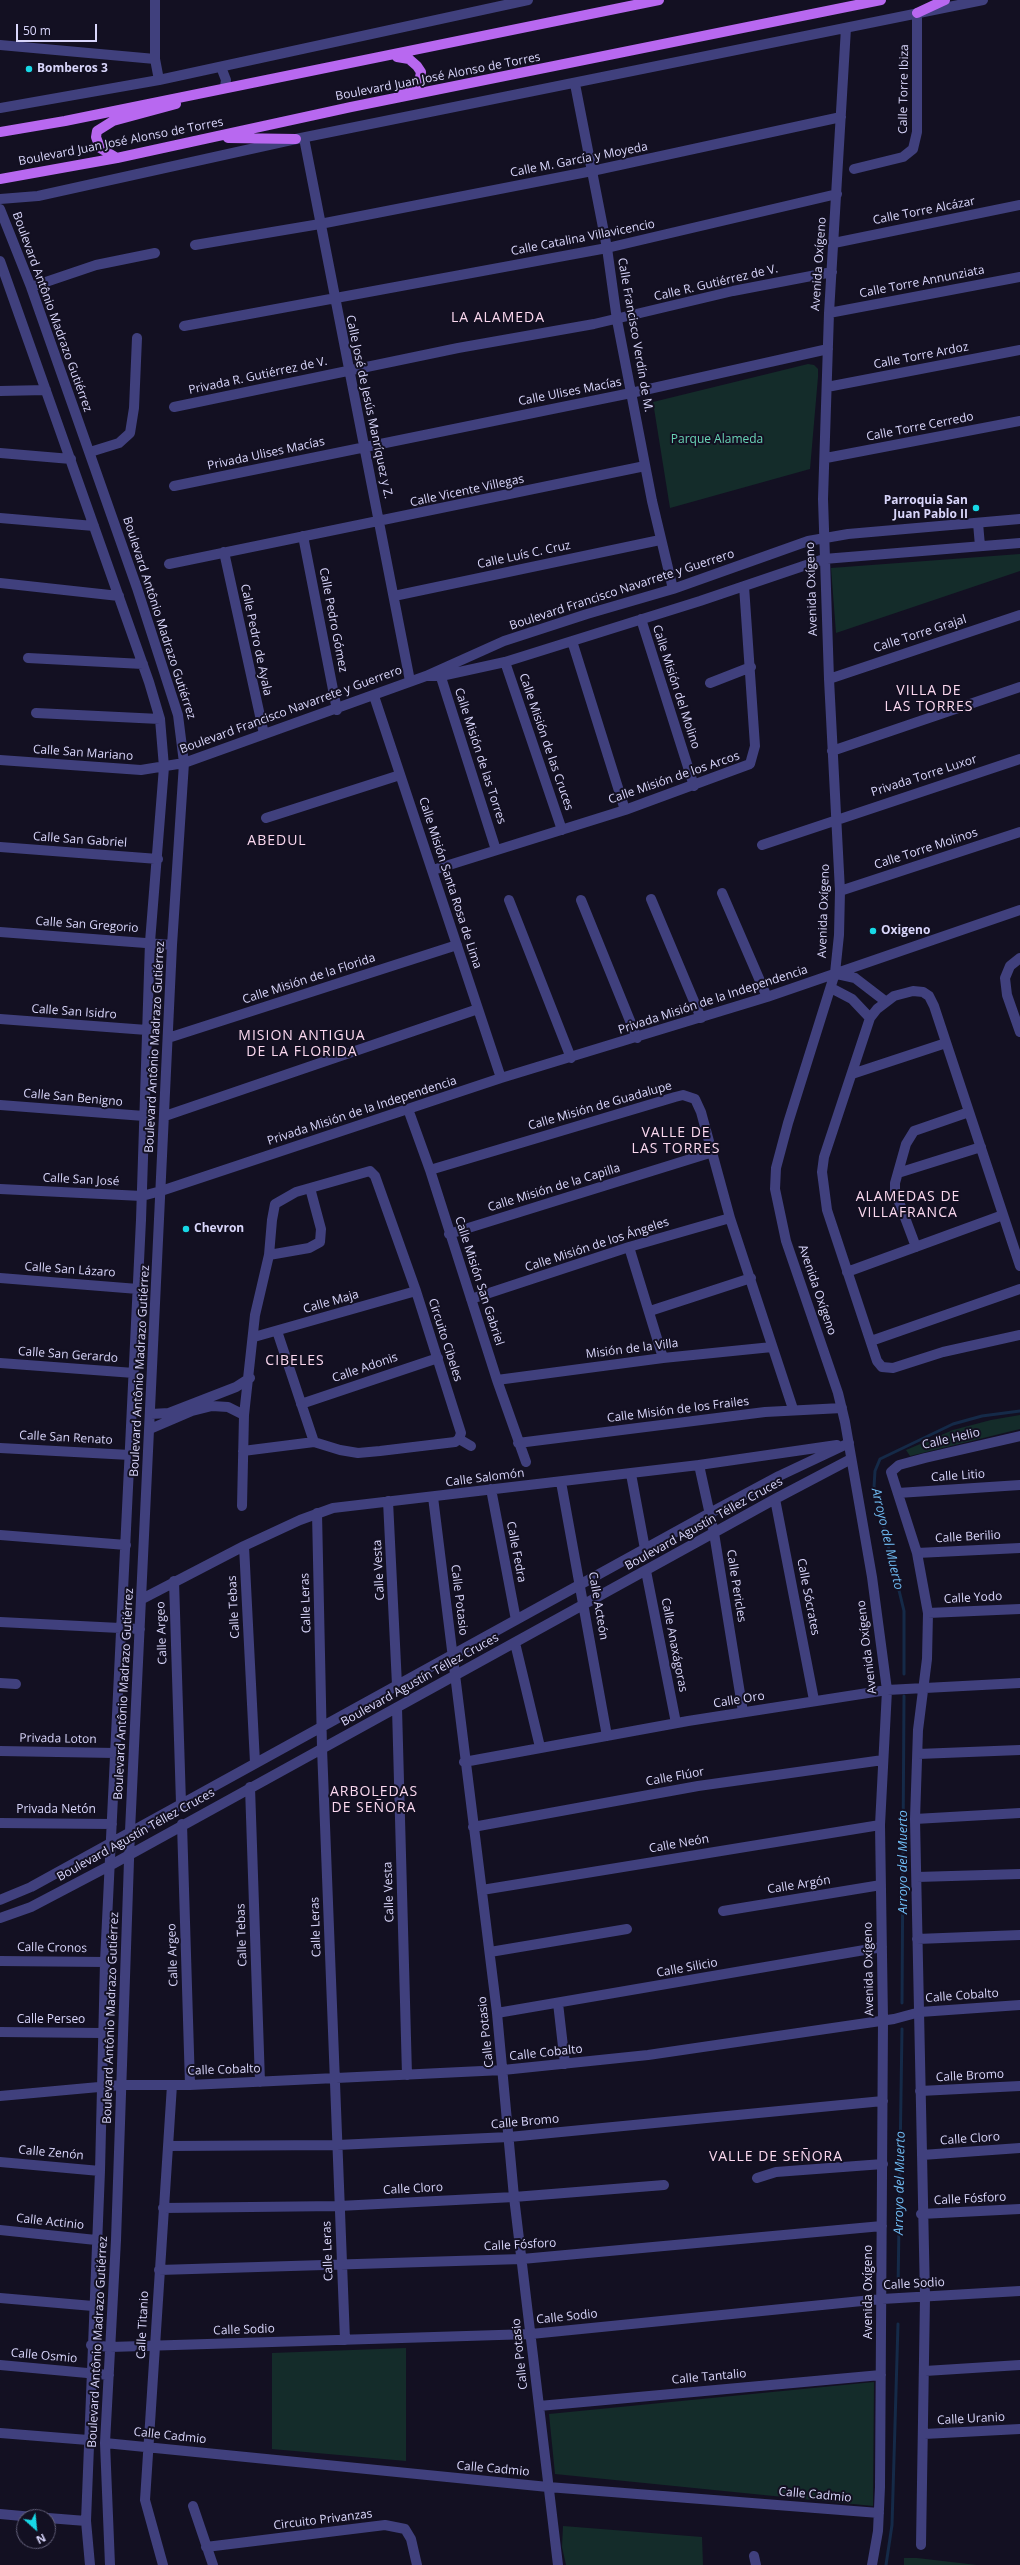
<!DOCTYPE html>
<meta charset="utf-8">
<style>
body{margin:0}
#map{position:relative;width:1020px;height:2565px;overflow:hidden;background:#131022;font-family:"Open Sans",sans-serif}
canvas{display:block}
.north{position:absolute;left:16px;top:2509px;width:40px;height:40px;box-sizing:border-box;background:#131022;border:1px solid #625f79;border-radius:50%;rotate:153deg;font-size:11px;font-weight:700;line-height:16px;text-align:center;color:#d9d6fb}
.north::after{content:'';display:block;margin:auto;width:14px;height:18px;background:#17d8e6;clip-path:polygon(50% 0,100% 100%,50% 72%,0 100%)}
.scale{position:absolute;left:16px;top:24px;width:81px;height:18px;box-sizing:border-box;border:2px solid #d9d6fb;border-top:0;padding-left:5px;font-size:12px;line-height:14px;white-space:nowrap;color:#d9d6fb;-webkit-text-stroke:3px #131022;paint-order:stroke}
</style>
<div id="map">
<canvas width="1020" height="2565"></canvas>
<div class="north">N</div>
<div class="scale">50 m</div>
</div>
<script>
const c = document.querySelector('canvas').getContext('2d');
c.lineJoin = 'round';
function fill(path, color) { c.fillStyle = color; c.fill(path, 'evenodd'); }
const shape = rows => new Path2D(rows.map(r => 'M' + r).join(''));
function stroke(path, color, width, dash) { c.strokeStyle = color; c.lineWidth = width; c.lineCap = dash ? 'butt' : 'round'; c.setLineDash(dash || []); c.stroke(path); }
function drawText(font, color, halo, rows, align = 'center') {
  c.font = font + ' "Open Sans",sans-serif'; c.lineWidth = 4; c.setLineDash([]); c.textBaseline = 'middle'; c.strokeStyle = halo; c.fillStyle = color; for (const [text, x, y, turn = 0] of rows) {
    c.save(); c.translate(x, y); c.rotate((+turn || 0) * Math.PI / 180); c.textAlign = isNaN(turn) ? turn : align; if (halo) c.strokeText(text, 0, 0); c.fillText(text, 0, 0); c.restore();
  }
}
fill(shape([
 [808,364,814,365,818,369,818,377,810,469,670,508,653,402],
 [1020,554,1020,571,836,633,831,568],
 [1020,1415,1020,1429,910,1456,906,1450,953,1430,991,1420],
 [406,2348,406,2461,272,2449,272,2353],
 [874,2382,873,2506,555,2474,549,2414],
 [563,2526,702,2537,703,2565,566,2565,562,2547],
 [904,2558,917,2558,977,2565,904,2565]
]), '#142c2a');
stroke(shape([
 [904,1674,904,1611,874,1487,875,1471,880,1459,953,1424,982,1416,1020,1411],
 [902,2003,904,1696],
 [898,2289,902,2029],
 [886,2565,892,2525,898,2324]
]), '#152a48', 3);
stroke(shape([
 [155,0,155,59,159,80],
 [846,28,829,313,823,499,829,679,840,891,839,935,835,973,788,1123,776,1168,775,1189,786,1241,838,1393,845,1422,872,1577,887,1690,880,1825,883,2020,880,2487,878,2531,872,2565],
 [0,45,155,59],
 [221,67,226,80,225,87],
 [575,84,607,248,617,320,652,501,673,589],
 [0,108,159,80,528,0],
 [304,138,410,681],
 [854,169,903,157,913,149,917,132,917,13],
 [0,199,38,196,296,139,983,0],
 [0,209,31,287,137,588,178,715,184,763,172,945,130,1831,116,2240,105,2443,110,2565],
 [834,243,1020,205],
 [195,245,320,224,592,171,841,117],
 [0,261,149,682,160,719,164,767,150,942,141,1220,105,1962,100,2171,86,2521,90,2565],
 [31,287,96,265,155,253],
 [829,313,1020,277],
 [184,326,607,248,837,194],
 [827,387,1020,350],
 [0,391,46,390],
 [174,407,458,348,594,324,733,291,832,272],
 [90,452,119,443,130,433,134,408,137,338],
 [0,453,71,459],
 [826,458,1020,421],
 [174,486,631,393,828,349],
 [0,518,94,526],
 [978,523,980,546],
 [303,536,337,710],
 [224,552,264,734],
 [169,564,645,466],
 [0,583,119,596],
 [394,596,660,540],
 [641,619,694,786],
 [572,641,625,810],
 [28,658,143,664],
 [505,662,562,830],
 [439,671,496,850],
 [428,676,441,676,505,662,700,601,824,559,1020,543],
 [829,679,1020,615],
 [710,683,751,667],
 [374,696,501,1078],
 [36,713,160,719],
 [832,751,1020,687],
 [0,760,141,770,184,763,426,676,504,641,587,614,673,589,808,541,848,534,1020,519],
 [266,818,400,775],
 [762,845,1020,759],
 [0,847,158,859],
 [433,870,625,810,750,764,755,746,744,586],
 [840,891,1020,832],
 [722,893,767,997],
 [651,899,701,1018],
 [509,900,571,1058],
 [581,900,637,1038],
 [0,932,172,945],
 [1020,958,1010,966,1005,978,1007,995,1020,1032],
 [837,974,855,978,885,1001],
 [831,988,852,999,870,1018],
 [0,1019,147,1030],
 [168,1038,457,945],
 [852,1074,946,1043],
 [0,1105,144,1116],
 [408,1109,430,1170,497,1380,526,1462],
 [165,1116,478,1009],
 [430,1170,675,1097,683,1095,695,1099,701,1112,730,1218,793,1409],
 [898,1173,981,1147],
 [0,1189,142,1196,161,1191,501,1078,767,997,1020,910],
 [449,1234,713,1152],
 [629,1247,663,1358],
 [916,1247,895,1191,895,1183,906,1144,914,1131,969,1112],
 [269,1255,309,1248,320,1242,321,1229,310,1188],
 [1020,1266,934,1006,929,996,923,992,913,991,894,996,877,1009,870,1018,824,1157,822,1172,827,1210,877,1361,882,1367,893,1368,943,1352,1020,1335],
 [847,1272,1003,1215],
 [0,1278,138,1289],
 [471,1299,629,1247,730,1218],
 [650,1311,751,1278],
 [277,1331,314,1442],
 [254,1337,416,1291],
 [871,1341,1020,1289],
 [0,1363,134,1373],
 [497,1380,663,1358,772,1347],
 [301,1404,438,1358],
 [151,1414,169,1413,236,1387,250,1378],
 [150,1429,192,1411,212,1406,228,1407,244,1415],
 [459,1439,471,1446],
 [518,1443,765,1412,842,1408],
 [0,1448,130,1455],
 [699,1465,714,1533,743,1712],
 [631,1474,645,1549],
 [561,1482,607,1736],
 [491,1489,516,1620],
 [898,1493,1020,1485],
 [433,1497,497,2013,514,2197,558,2565],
 [775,1499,814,1700],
 [388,1501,397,1685],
 [242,1506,244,1415,255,1315,269,1255,272,1220,275,1204,296,1192,370,1171,375,1176,416,1291,461,1433,459,1439,455,1442,380,1451,358,1453,340,1450,314,1442,243,1451],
 [317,1513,322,1748,345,2340],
 [0,1535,126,1545],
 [244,1546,255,1763],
 [917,1553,1020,1548],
 [646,1571,676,1723],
 [174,1581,181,1803],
 [142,1599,244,1546,300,1520,333,1508,699,1465,837,1445],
 [928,1613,1020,1609],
 [0,1622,140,1629],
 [515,1643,540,1747],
 [0,1683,16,1684],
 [397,1708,407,2075],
 [0,1751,115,1753],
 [918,1754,1020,1750],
 [464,1762,688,1721,887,1690,1020,1683],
 [250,1787,260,2082],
 [915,1819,1020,1813],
 [0,1823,112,1824],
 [182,1824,190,2085],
 [473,1827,698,1786,883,1760],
 [917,1877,1020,1874],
 [482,1890,880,1825],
 [0,1900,31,1887,710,1513,779,1476,849,1443],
 [723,1911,881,1885],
 [0,1918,31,1907,111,1865,775,1499,851,1459],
 [917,1939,1020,1935],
 [490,1952,627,1929],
 [0,1961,105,1962],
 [558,2003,565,2064],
 [497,2013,882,1947],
 [0,2032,102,2033],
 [920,2091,1020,2086],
 [0,2096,121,2085,190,2085,503,2070,648,2055,894,2019,920,2012,1020,2005],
 [168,2146,337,2145,509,2137,883,2101],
 [922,2155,1020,2148],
 [0,2162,100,2171],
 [757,2178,776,2172,883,2164],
 [163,2208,339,2206,514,2197,664,2185],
 [921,2214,1020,2209],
 [0,2230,96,2240],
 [159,2270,522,2259,882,2226],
 [0,2298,93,2306],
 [91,2345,110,2347,531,2334,882,2299,1020,2291],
 [0,2365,109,2375],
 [925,2371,1020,2365],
 [539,2406,881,2375],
 [0,2433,88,2440],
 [924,2434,1020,2429],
 [105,2443,548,2487,879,2513],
 [193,2506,213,2565],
 [0,2514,33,2517],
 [48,2518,86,2521],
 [921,2545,925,2297,915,1819,918,1730,927,1659,928,1613,917,1553,891,1472,899,1465,925,1458,1020,1436],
 [206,2547,385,2525,405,2529,411,2539,417,2565],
 [754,2556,756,2565],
 [163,2565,145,2500,172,2085]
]), '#40407d', 10);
stroke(shape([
 [917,13,945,0],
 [397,57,409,59,417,66,421,72,419,83,403,91],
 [0,132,65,121,659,0],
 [228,138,296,139],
 [117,158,100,148,96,137,97,131,113,121,176,104],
 [0,179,117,158,351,107,881,0]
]), '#b868f0', 10);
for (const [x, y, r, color] of [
 [29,69,4,"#17d8e6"],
 [976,508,4,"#17d8e6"],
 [873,931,4,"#17d8e6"],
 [186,1229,4,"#17d8e6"]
]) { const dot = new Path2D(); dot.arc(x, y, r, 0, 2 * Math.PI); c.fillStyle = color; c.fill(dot); stroke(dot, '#131022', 1.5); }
drawText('bold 12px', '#d9d6fb', '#131022', [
 ["Bomberos 3",37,69],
 ["Parroquia San",968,501,"right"],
 ["Juan Pablo II",968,515,"right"],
 ["Oxigeno",881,931],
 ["Chevron",194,1229]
], 'left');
drawText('12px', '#d9d6fb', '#131022', [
 ["Boulevard Juan José Alonso de Torres",438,77,-11],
 ["Calle Torre Ibiza",904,89,-89],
 ["Boulevard Juan José Alonso de Torres",121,142,-11],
 ["Calle M. García y Moyeda",579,160,-11],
 ["Calle Torre Alcázar",924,211,-11],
 ["Calle Catalina Villavicencio",583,238,-11],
 ["Avenida Oxígeno",819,264,-86],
 ["Calle Torre Annunziata",922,282,-11],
 ["Calle R. Gutiérrez de V.",716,283,-13],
 ["Boulevard Antônio Madrazo Gutiérrez",52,312,70],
 ["Calle Francisco Verdín de M.",635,335,80],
 ["Calle Torre Ardoz",921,356,-11],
 ["Privada R. Gutiérrez de V.",258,376,-12],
 ["Calle Ulises Macías",570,392,-11],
 ["Calle José de Jesús Manríquez y Z.",369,407,78],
 ["Calle Torre Cerredo",920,427,-11],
 ["Privada Ulises Macías",266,454,-12],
 ["Calle Vicente Villegas",467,491,-12],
 ["Calle Luís C. Cruz",524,555,-12],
 ["Avenida Oxígeno",812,589,-92],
 ["Boulevard Francisco Navarrete y Guerrero",622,590,-18],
 ["Boulevard Antônio Madrazo Gutiérrez",159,618,72],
 ["Calle Pedro Gómez",333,620,79],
 ["Calle Torre Grajal",920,634,-18],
 ["Calle Pedro de Ayala",256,640,78],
 ["Calle Misión del Molino",676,687,72],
 ["Boulevard Francisco Navarrete y Guerrero",291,710,-20],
 ["Calle Misión de las Cruces",546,742,71],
 ["Calle San Mariano",83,753,4],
 ["Calle Misión de las Torres",480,756,72],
 ["Privada Torre Luxor",924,776,-18],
 ["Calle Misión de los Arcos",674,778,-19],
 ["Calle San Gabriel",80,840,4],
 ["Calle Torre Molinos",926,849,-18],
 ["Calle Misión Santa Rosa de Lima",450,883,72],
 ["Avenida Oxígeno",824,911,-88],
 ["Calle San Gregorio",87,925,4],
 ["Calle Misión de la Florida",309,979,-18],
 ["Privada Misión de la Independencia",713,1000,-18],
 ["Calle San Isidro",74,1012,4],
 ["Boulevard Antônio Madrazo Gutiérrez",155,1047,-87],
 ["Calle San Benigno",73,1098,5],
 ["Calle Misión de Guadalupe",600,1106,-16],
 ["Privada Misión de la Independencia",362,1111,-18],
 ["Calle San José",81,1180,3],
 ["Calle Misión de la Capilla",554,1188,-17],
 ["Calle Misión de los Ángeles",597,1245,-18],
 ["Calle San Lázaro",70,1270,4],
 ["Calle Misión San Gabriel",479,1281,72],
 ["Avenida Oxígeno",817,1290,71],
 ["Calle Maja",331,1302,-16],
 ["Circuito Cibeles",445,1340,72],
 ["Misión de la Villa",632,1349,-7],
 ["Calle San Gerardo",68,1355,4],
 ["Calle Adonis",365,1368,-19],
 ["Boulevard Antônio Madrazo Gutiérrez",140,1371,-87],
 ["Calle Misión de los Frailes",678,1410,-7],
 ["Calle San Renato",66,1438,3],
 ["Calle Helio",951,1439,-13],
 ["Calle Litio",958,1476,-4],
 ["Calle Salomón",485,1478,-7],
 ["Boulevard Agustín Téllez Cruces",704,1524,-29],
 ["Calle Berilio",968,1537,-3],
 ["Calle Fedra",516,1552,79],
 ["Calle Vesta",379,1570,-93],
 ["Calle Pericles",736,1586,81],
 ["Calle Sócrates",808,1597,79],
 ["Calle Yodo",973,1598,-3],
 ["Calle Potasio",459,1600,83],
 ["Calle Leras",306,1603,-92],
 ["Calle Acteón",598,1606,80],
 ["Calle Tebas",234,1607,-93],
 ["Calle Argeo",162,1633,-92],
 ["Calle Anaxágoras",674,1645,79],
 ["Avenida Oxígeno",867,1647,-97],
 ["Boulevard Agustín Téllez Cruces",420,1680,-29],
 ["Boulevard Antônio Madrazo Gutiérrez",124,1694,-87],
 ["Calle Oro",739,1700,-9],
 ["Privada Loton",58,1739,1],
 ["Calle Flúor",675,1777,-10],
 ["Privada Netón",56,1810],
 ["Boulevard Agustín Téllez Cruces",136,1835,-29],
 ["Calle Neón",679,1844,-10],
 ["Calle Argón",799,1885,-9],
 ["Calle Vesta",389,1892,-92],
 ["Calle Leras",316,1927,-92],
 ["Calle Tebas",242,1935,-92],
 ["Calle Cronos",52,1948,1],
 ["Calle Argeo",173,1955,-92],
 ["Calle Silicio",687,1968,-10],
 ["Avenida Oxígeno",869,1969,-91],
 ["Calle Cobalto",962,1996,-4],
 ["Boulevard Antônio Madrazo Gutiérrez",111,2018,-88],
 ["Calle Perseo",51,2020],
 ["Calle Potasio",486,2032,-96],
 ["Calle Cobalto",546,2053,-6],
 ["Calle Cobalto",224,2070,-2],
 ["Calle Bromo",970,2076,-3],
 ["Calle Bromo",525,2122,-5],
 ["Calle Cloro",970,2139,-4],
 ["Calle Zenón",51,2153,5],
 ["Calle Cloro",413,2189,-3],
 ["Calle Fósforo",970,2199,-3],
 ["Calle Actinio",50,2222,6],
 ["Calle Fósforo",520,2245,-3],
 ["Calle Leras",328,2251,-92],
 ["Calle Sodio",914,2284,-3],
 ["Avenida Oxígeno",869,2292,-90],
 ["Calle Sodio",567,2317,-6],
 ["Calle Titanio",143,2325,-87],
 ["Calle Sodio",244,2330,-2],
 ["Boulevard Antônio Madrazo Gutiérrez",98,2342,-87],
 ["Calle Potasio",520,2354,-96],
 ["Calle Osmio",44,2356,5],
 ["Calle Tantalio",709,2377,-5],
 ["Calle Uranio",971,2419,-3],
 ["Calle Cadmio",170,2436,6],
 ["Calle Cadmio",493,2469,5],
 ["Calle Cadmio",815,2495,5],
 ["Circuito Privanzas",323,2520,-7]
]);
drawText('12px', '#69d4b5', '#131022', [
 ["Parque Alameda",717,440]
]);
drawText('italic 13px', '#6eb9f1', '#131022', [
 ["Arroyo del Muerto",887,1539,77],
 ["Arroyo del Muerto",903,1862,-90],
 ["Arroyo del Muerto",900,2183,-89]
]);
c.letterSpacing = '1px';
drawText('14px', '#fbd8ef', '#131022', [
 ["LA ALAMEDA",498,318],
 ["VILLA DE",929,691],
 ["LAS TORRES",929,707],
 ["ABEDUL",277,841],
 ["MISION ANTIGUA",302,1036],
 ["DE LA FLORIDA",302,1052],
 ["VALLE DE",676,1133],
 ["LAS TORRES",676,1149],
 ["ALAMEDAS DE",908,1197],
 ["VILLAFRANCA",908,1213],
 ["CIBELES",295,1361],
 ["ARBOLEDAS",374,1792],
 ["DE SEÑORA",374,1808],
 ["VALLE DE SEÑORA",776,2157]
]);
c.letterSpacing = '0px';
</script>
